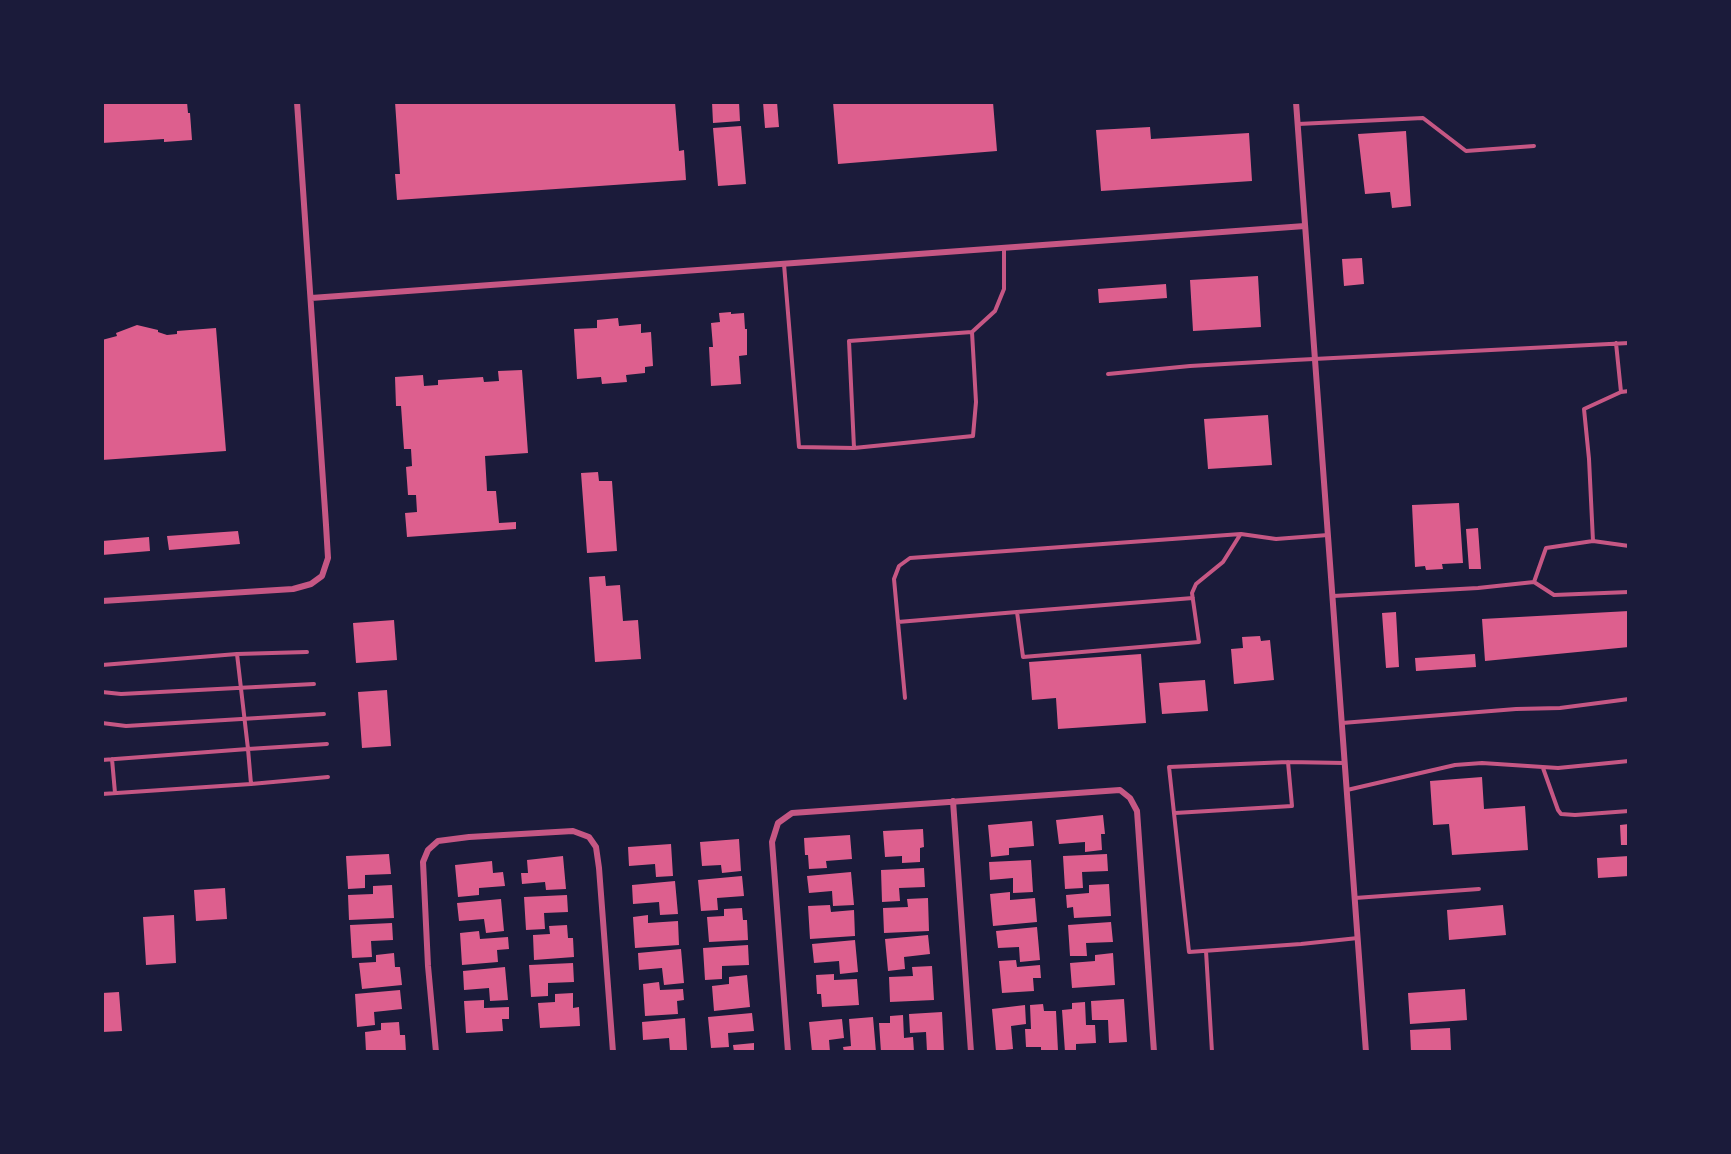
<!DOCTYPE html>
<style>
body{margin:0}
#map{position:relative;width:1731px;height:1154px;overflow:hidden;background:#1b1b3a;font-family:"Libre Baskerville",serif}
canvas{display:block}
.frame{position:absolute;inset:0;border:104px solid #1b1b3a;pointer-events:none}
</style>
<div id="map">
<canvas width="1731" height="1154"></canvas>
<div class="frame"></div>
</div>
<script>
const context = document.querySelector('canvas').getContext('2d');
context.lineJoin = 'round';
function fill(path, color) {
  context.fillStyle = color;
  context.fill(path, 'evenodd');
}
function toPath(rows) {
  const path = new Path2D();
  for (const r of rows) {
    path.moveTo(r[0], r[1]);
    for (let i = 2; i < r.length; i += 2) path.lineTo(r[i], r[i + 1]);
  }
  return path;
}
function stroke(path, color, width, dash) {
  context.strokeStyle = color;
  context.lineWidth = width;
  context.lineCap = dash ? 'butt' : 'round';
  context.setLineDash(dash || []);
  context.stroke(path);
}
const building = toPath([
 [102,102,187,102,188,113,190,113,192,140,164,142,164,139,102,143],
 [395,102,675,102,679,151,684,150,686,180,397,200,395,174,400,174],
 [712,102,739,102,740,121,713,123],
 [763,102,777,102,779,127,765,128],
 [833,102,993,102,997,151,838,164],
 [741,126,746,184,718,186,713,128],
 [1150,127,1151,139,1249,133,1252,181,1101,191,1096,130],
 [1406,131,1411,206,1392,208,1390,192,1365,194,1358,134],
 [1362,258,1364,284,1344,286,1342,259],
 [1258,276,1261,327,1193,331,1190,280],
 [1166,284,1167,298,1099,303,1098,289],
 [731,312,731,314,744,313,745,329,747,329,747,355,739,356,741,384,711,386,709,347,713,347,711,323,720,322,719,313],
 [618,318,619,326,641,324,641,333,651,332,653,366,645,367,645,373,626,375,627,382,602,384,601,377,577,379,574,329,597,328,597,320],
 [137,325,158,330,158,332,167,335,177,334,177,331,216,328,226,451,102,460,102,340,117,336,116,333],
 [522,370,528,453,485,456,487,491,496,491,499,523,516,522,516,529,407,537,405,513,417,512,416,495,408,495,406,467,412,466,411,449,404,449,401,406,396,406,395,377,423,375,424,386,438,385,438,380,483,377,484,382,499,381,498,371],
 [1268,415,1272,465,1208,469,1204,419],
 [598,472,599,481,612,481,617,551,587,553,581,473],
 [1459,503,1463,563,1442,564,1443,569,1426,570,1425,566,1415,567,1412,505],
 [1478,528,1481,569,1469,569,1466,529],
 [238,531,240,544,169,550,167,536],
 [149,537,150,551,102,555,102,541],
 [605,576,606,586,620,585,623,621,638,620,641,659,595,662,589,577],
 [1629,611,1629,647,1485,661,1482,619],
 [1396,612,1399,667,1386,668,1382,613],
 [394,620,397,660,356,663,353,623],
 [1260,636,1261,641,1270,640,1274,680,1234,684,1231,649,1243,648,1242,637],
 [1141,654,1146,723,1058,729,1056,698,1032,700,1029,662],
 [1475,654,1476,667,1416,671,1415,658],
 [1205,680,1208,711,1162,714,1159,683],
 [387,690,391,746,362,748,358,692],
 [1482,777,1484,809,1525,806,1528,850,1452,855,1449,824,1433,825,1430,781],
 [1103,815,1105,834,1101,834,1102,850,1085,852,1085,842,1059,844,1056,820],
 [1032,821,1034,846,1009,848,1009,855,991,857,988,825],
 [1629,824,1629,845,1621,845,1620,825],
 [923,829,924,847,920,848,920,862,902,863,902,856,885,857,883,831],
 [850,835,852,859,826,861,827,868,809,869,808,855,805,855,804,838],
 [739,839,741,871,722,873,721,865,702,866,700,842],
 [671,844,673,876,656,877,655,864,629,866,628,847],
 [389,854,391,874,365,875,365,888,348,889,346,856],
 [1107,854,1108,871,1082,872,1083,888,1065,889,1063,856],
 [563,856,566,889,546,890,545,882,522,884,521,873,528,873,527,860],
 [1629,856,1629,876,1598,878,1597,858],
 [1031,860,1033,892,1013,893,1013,878,990,880,989,862],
 [492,861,493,873,503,872,505,886,479,888,479,895,458,897,455,865],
 [924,868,925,887,899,888,900,901,882,902,881,870],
 [851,872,854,905,833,906,832,891,809,893,807,876],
 [742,876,744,896,717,898,718,910,701,911,698,880],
 [675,881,678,914,660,915,659,902,633,904,632,885],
 [1109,884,1111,916,1074,918,1073,907,1067,908,1066,895,1089,893,1089,885],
 [392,885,394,918,349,920,348,895,373,894,373,886],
 [225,888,227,919,196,921,194,890],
 [1010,892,1010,900,1035,898,1037,922,993,926,990,894],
 [567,895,568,912,544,913,545,929,526,930,524,897],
 [928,898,929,931,884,933,883,908,908,907,907,899],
 [501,899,504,931,486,933,484,919,459,921,457,903],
 [830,905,831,912,854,910,855,936,810,939,808,906],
 [1503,905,1506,935,1449,940,1447,910],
 [742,908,743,920,747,920,748,940,709,942,707,917,724,916,724,909],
 [174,915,176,963,146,965,143,917],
 [648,915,648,923,678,921,679,945,635,948,633,917],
 [1111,922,1113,942,1086,943,1087,956,1070,956,1068,925],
 [392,923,393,940,371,941,372,957,352,958,350,925],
 [567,925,568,938,573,938,574,957,534,960,533,935,550,934,549,926],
 [1037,927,1040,960,1020,962,1019,947,998,948,996,931],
 [479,931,480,939,508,937,509,949,497,950,498,962,462,965,460,933],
 [928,935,930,954,904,957,905,969,888,971,885,939],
 [855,940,858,972,840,974,839,961,814,963,812,944],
 [748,945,749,965,722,966,722,979,705,980,703,948],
 [681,949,684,983,664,985,662,968,639,970,638,953],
 [394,953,395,967,400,967,402,985,362,989,359,963,376,962,376,955],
 [1113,953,1115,985,1072,988,1070,963,1095,961,1095,955],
 [1016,960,1017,967,1040,965,1041,978,1033,978,1034,991,1002,993,999,961],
 [573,963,574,982,548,983,548,996,531,997,529,965],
 [932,966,934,1000,890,1002,889,977,913,976,912,967],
 [505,967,508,1000,490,1001,489,988,464,990,463,971],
 [834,974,834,980,857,979,859,1005,822,1007,821,994,817,994,816,975],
 [747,975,750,1007,714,1011,712,986,729,984,729,977],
 [659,982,660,990,683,989,684,1000,677,1001,678,1014,645,1016,643,984],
 [1465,989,1467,1020,1410,1024,1408,993],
 [400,990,402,1009,374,1012,375,1025,357,1027,355,994],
 [119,992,122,1031,102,1032,102,993],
 [573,993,573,1008,579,1007,580,1026,540,1028,538,1003,555,1002,555,994],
 [1124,999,1127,1042,1109,1043,1108,1020,1092,1020,1091,1001],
 [484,1000,484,1008,509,1007,509,1019,502,1019,503,1031,466,1033,464,1001],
 [1085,1002,1086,1025,1095,1025,1096,1043,1076,1044,1076,1052,1065,1052,1062,1010,1072,1009,1072,1003],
 [1043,1004,1044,1011,1056,1011,1058,1051,1041,1052,1041,1047,1026,1047,1025,1029,1031,1029,1030,1005],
 [1025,1005,1026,1024,1011,1026,1013,1049,996,1051,992,1009],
 [942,1012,944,1052,927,1052,926,1032,910,1033,909,1014],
 [752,1013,754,1031,728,1033,729,1047,711,1048,708,1017],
 [903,1015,904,1038,913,1037,914,1052,881,1052,879,1023,890,1023,890,1016],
 [873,1017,876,1052,844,1052,843,1047,851,1046,849,1019],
 [685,1018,687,1050,670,1051,669,1038,643,1040,642,1022],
 [842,1019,844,1038,829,1040,830,1052,812,1052,809,1022],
 [399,1022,400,1035,405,1035,406,1052,366,1052,365,1032,381,1030,381,1023],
 [1450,1028,1451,1051,1411,1052,1410,1030],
 [754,1043,754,1052,734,1052,733,1045]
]);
const service = toPath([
 [1298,124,1423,118,1466,151,1534,146],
 [784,264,799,447,854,448,973,436,976,402,972,332,849,341,854,448],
 [972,332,995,311,1004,289,1004,249],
 [1616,343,1621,392,1629,391],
 [1108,374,1190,366,1294,360,1629,343],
 [1621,392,1584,409,1589,459,1593,541,1629,546],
 [1534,582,1546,548,1593,541],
 [1333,596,1478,588,1534,582,1554,595,1629,592],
 [1017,612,1193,598],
 [898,622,1017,612,1023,657,1199,642,1192,593,1196,584,1223,562,1240,535],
 [237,654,307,652],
 [102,665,237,654,248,749,102,760],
 [102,692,121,694,314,684],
 [905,698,894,579,899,566,910,558,1241,534,1276,539,1328,535],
 [102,723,126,726,324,714],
 [1342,723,1516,709,1560,708,1629,699],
 [327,744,248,749,251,784,328,777],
 [112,759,115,793],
 [1344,763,1288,762,1169,767,1189,952,1301,944,1358,938],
 [1543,768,1558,810,1561,814,1575,815,1629,811],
 [1347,790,1455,765,1482,763,1558,768,1629,761],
 [102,794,251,784],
 [1175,813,1292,806,1288,762],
 [1355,898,1479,889],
 [1206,951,1212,1052]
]);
const minor = toPath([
 [1296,102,1366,1052],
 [311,298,1305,226],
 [102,601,293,589,311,584,322,576,328,558,326,525,297,102],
 [953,801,971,1052],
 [436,1052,428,966,423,862,428,850,438,841,469,837,573,831,589,837,596,847,599,868,613,1052],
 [788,1052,772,842,778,823,792,813,1120,790,1130,798,1137,811,1154,1052]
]);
fill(building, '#dd5f8e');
stroke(service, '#c65784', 4);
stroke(minor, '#c65784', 6);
</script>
